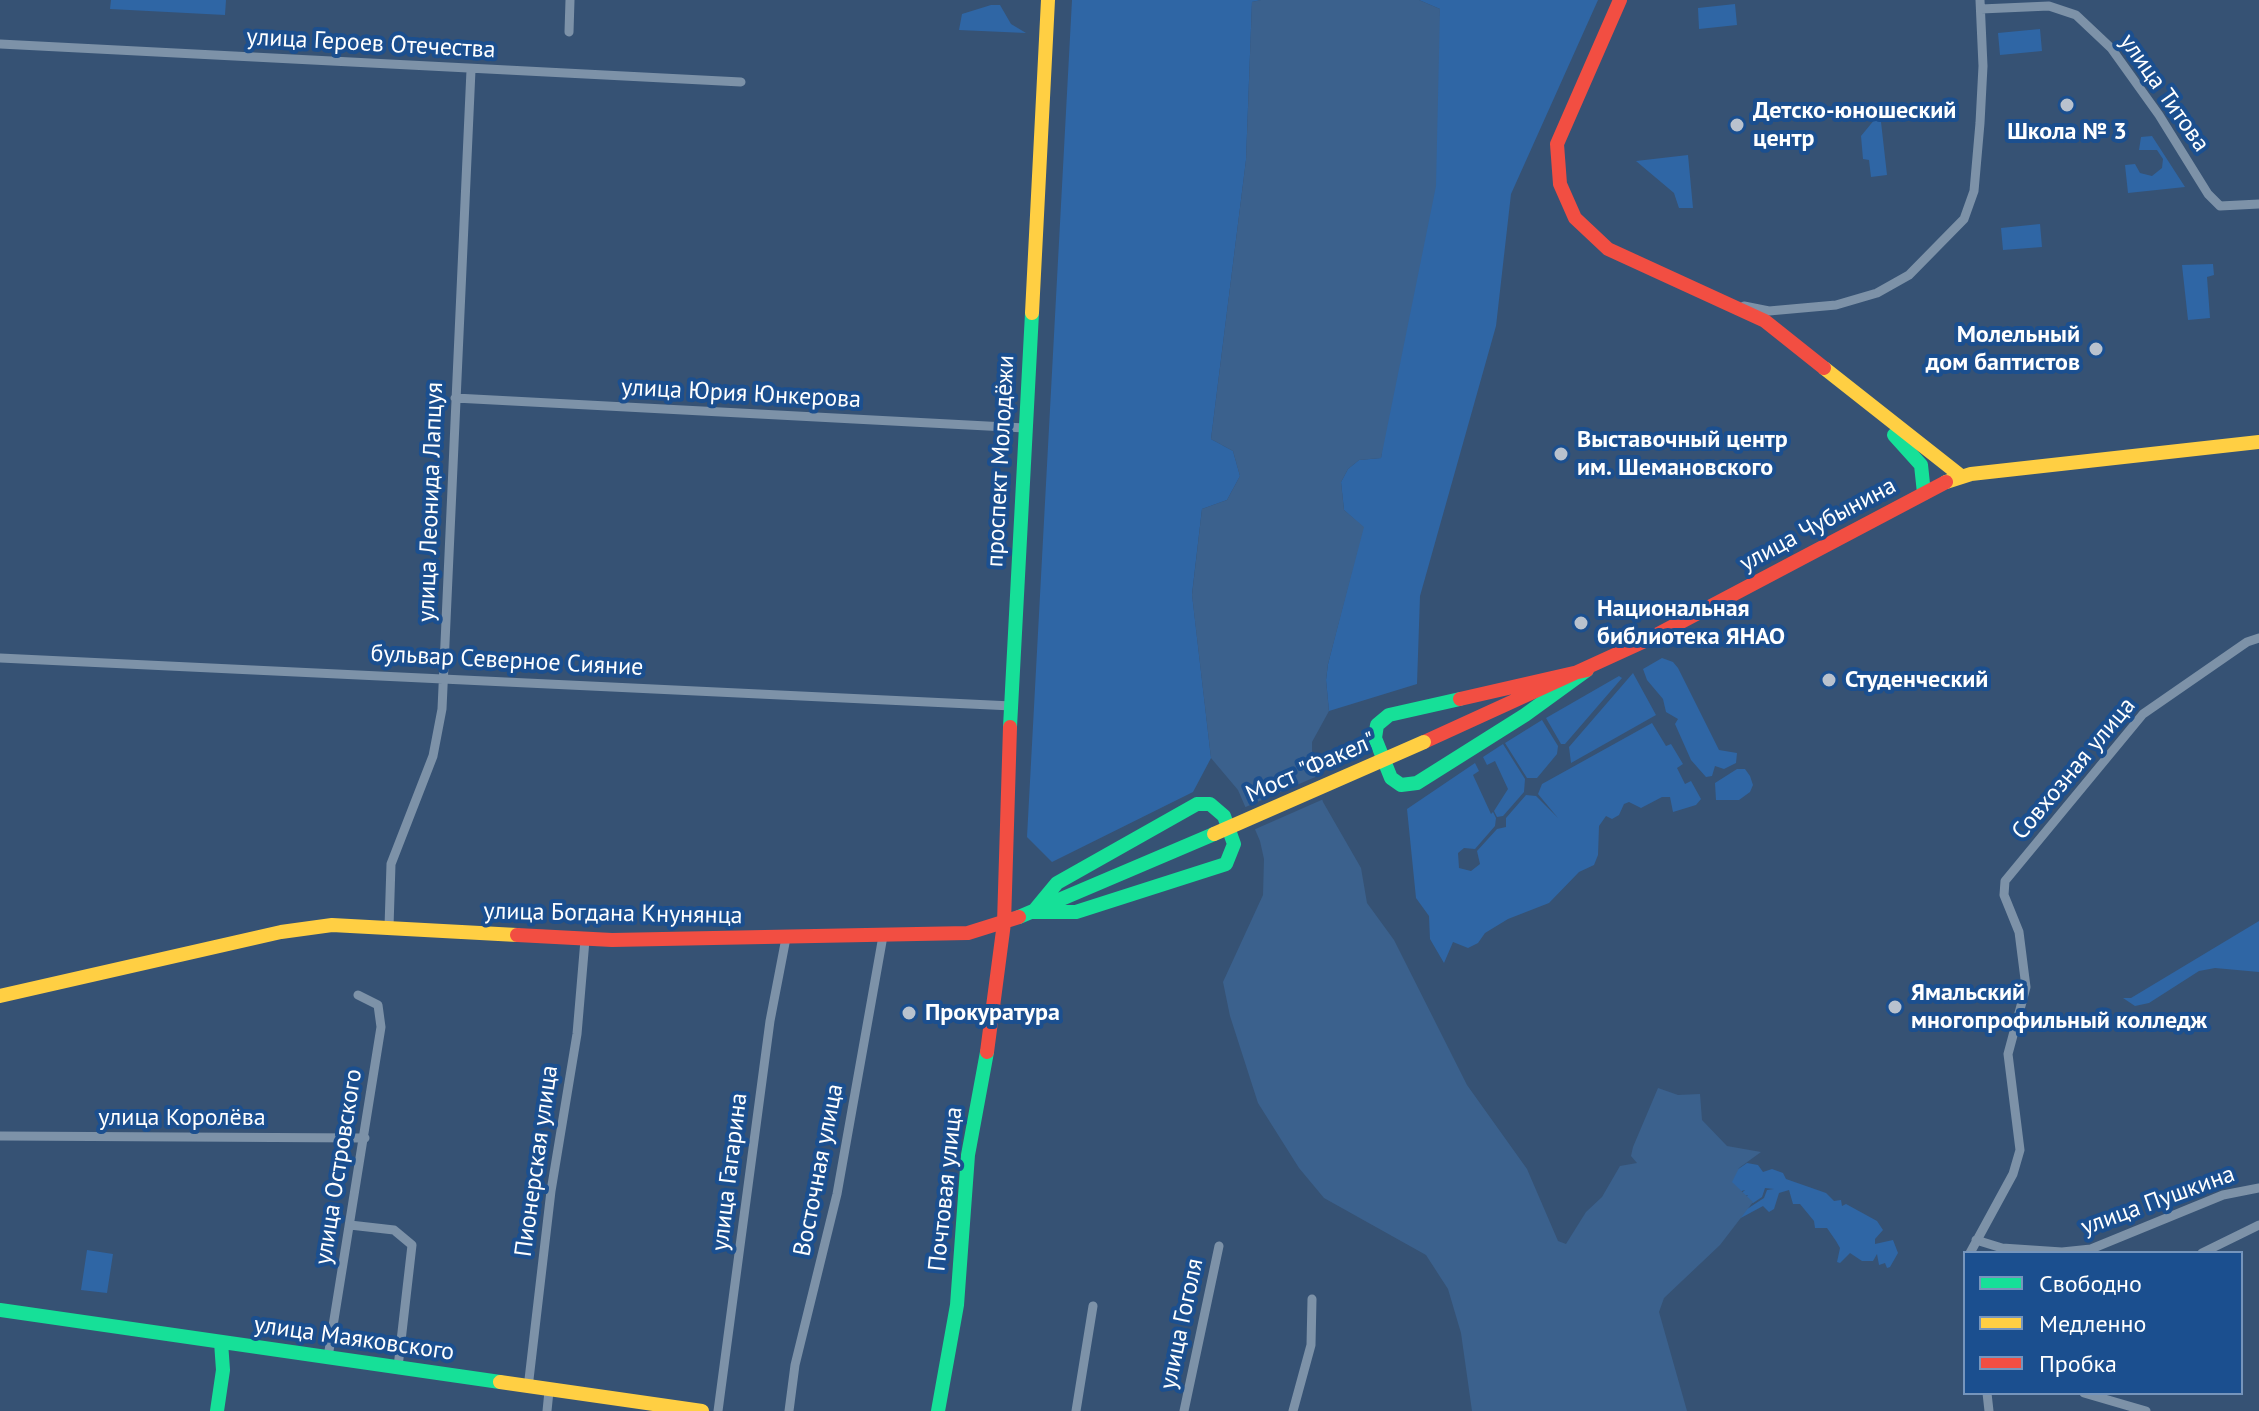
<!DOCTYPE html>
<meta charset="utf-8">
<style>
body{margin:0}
#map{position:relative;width:2259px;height:1411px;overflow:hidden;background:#365274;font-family:"PT Sans",sans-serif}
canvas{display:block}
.legend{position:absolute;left:1963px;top:1251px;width:280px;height:144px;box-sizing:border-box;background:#1b4f8f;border:2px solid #7695bc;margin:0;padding:10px 14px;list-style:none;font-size:24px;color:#fff}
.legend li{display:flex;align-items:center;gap:16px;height:40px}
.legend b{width:40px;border:2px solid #7695bc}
</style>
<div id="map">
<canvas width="2259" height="1411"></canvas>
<ul class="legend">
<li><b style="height:10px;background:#16e098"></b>Свободно</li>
<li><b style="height:10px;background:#ffcf43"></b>Медленно</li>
<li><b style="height:10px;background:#f24e42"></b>Пробка</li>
</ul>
</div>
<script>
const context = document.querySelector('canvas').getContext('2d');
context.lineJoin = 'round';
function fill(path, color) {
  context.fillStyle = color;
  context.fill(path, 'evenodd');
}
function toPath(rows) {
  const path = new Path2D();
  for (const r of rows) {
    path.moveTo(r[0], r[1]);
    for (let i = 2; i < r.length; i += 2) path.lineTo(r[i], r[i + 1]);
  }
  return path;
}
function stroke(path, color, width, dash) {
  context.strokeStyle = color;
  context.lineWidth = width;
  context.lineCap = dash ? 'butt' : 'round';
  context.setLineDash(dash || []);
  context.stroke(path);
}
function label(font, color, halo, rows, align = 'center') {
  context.font = font + ' "PT Sans",sans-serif';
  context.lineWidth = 8;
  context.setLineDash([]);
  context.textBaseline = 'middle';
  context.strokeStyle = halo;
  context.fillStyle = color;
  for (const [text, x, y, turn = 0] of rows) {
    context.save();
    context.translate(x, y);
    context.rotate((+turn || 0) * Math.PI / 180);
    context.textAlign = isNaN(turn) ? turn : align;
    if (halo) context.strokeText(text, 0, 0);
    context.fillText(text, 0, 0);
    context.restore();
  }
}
const green = toPath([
 [111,0,226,0,225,15,110,9],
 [1072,0,1261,0,1252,2,1246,160,1211,439,1233,451,1240,476,1227,500,1202,509,1192,594,1211,758,1193,792,1052,862,1027,837],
 [1419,0,1598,0,1511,194,1496,326,1420,596,1417,684,1329,711,1326,680,1328,664,1363,527,1344,510,1341,482,1348,469,1359,460,1381,458,1440,9],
 [1735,4,1737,25,1699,29,1698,8],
 [991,5,1000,5,1011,24,1026,33,959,30,962,14],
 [2040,29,2042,51,2000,55,1998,33],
 [1880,113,1887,175,1871,177,1869,160,1863,159,1861,136],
 [2152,136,2185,187,2128,193,2125,165,2135,164,2140,173,2152,176,2162,168,2163,159,2157,150,2139,150,2141,137],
 [1688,155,1693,208,1679,208,1674,193,1636,161],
 [2040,224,2042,247,2003,250,2001,228],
 [2213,264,2214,275,2207,277,2210,318,2188,320,2182,265],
 [1662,658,1673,662,1678,668,1719,750,1737,753,1736,763,1724,769,1715,766,1712,776,1706,777,1691,760,1675,724,1678,719,1666,712,1663,699,1647,680,1643,669],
 [1633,673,1656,715,1571,763,1569,747],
 [1619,676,1622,678,1565,744,1561,744,1546,718],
 [1542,720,1558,746,1557,754,1537,778,1527,778,1505,743],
 [1652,723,1666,746,1671,744,1683,764,1677,768,1685,784,1691,781,1701,799,1696,805,1673,812,1670,797,1662,797,1641,808,1629,802,1624,804,1619,815,1612,819,1606,816,1599,826,1598,855,1594,865,1579,872,1549,903,1508,919,1485,933,1478,943,1468,948,1453,942,1444,963,1430,939,1429,916,1416,898,1407,809,1475,763,1479,771,1473,775,1491,814,1493,812,1496,818,1495,826,1475,849,1464,848,1458,853,1459,868,1471,871,1480,864,1477,851,1497,829,1506,827,1506,818,1526,795,1536,796,1558,818,1538,794,1542,784],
 [1503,744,1525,779,1524,792,1503,816,1497,817,1494,811,1508,789,1495,761,1487,765,1483,757],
 [1737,769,1745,769,1750,776,1753,785,1750,792,1739,800,1716,800,1715,783],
 [2259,921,2259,972,2215,968,2199,971,2149,1003,2135,1006,2123,998,2131,998],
 [1747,1163,1758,1165,1763,1172,1772,1169,1783,1173,1786,1179,1826,1193,1834,1201,1841,1200,1842,1206,1846,1204,1877,1221,1883,1230,1875,1239,1875,1244,1893,1240,1898,1253,1890,1267,1887,1268,1885,1263,1879,1265,1877,1254,1873,1261,1862,1261,1850,1253,1840,1263,1837,1262,1840,1248,1836,1241,1827,1228,1815,1228,1814,1221,1800,1204,1793,1204,1789,1190,1779,1193,1774,1209,1769,1212,1763,1206,1737,1220,1744,1211,1764,1198,1767,1190,1774,1189,1765,1188,1762,1197,1753,1203,1738,1205,1748,1195,1736,1198,1745,1190,1735,1193,1730,1184,1737,1170],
 [87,1250,113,1254,107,1293,81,1290]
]);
const water = toPath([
 [1261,0,1419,0,1440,9,1436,186,1381,458,1359,460,1348,469,1341,482,1344,510,1364,527,1328,664,1326,680,1329,711,1312,742,1312,764,1323,802,1361,868,1367,903,1394,940,1467,1085,1527,1169,1558,1241,1566,1244,1586,1212,1602,1197,1620,1166,1637,1163,1631,1156,1633,1147,1658,1088,1678,1095,1700,1094,1702,1120,1727,1146,1761,1152,1739,1168,1732,1182,1753,1202,1720,1245,1664,1298,1659,1312,1687,1411,1472,1411,1461,1333,1448,1289,1426,1255,1324,1198,1299,1168,1258,1103,1230,1016,1223,982,1263,895,1264,859,1260,841,1238,790,1211,758,1192,595,1202,509,1227,500,1240,476,1233,451,1211,439,1246,160,1252,2]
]);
const pier = toPath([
 [1320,775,1326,798,1251,831,1241,809]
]);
const street = toPath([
 [1981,9,2049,6,2076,15,2111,48,2159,115,2208,194,2220,206,2259,204],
 [569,32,570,0],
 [0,44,741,82],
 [1744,306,1769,311,1836,305,1877,293,1909,275,1964,219,1974,191,1980,123,1983,66,1980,0],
 [455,398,1025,428],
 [0,658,1012,706],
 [389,927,391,864,433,756,442,709,471,70],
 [0,1136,365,1138],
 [350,1225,394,1230,412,1245,398,1367],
 [1976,1240,2002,1248,2062,1252,2091,1249,2223,1195,2259,1188],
 [1970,1253,2013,1174,2020,1150,2008,1054,2026,987,2019,932,2004,895,2005,881,2143,714,2247,642,2259,638],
 [2202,1253,2259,1225],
 [328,1357,381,1027,378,1005,358,995],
 [528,1388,551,1191,577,1034,585,940],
 [1987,1393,1989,1411],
 [2084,1393,2146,1411],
 [547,1411,549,1391],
 [718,1411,770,1021,786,938],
 [789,1411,795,1365,837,1194,883,936],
 [1076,1411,1093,1306],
 [1184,1411,1219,1246],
 [1293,1411,1311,1345,1312,1299]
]);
const fast = toPath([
 [1894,435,1921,465,1924,493],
 [1460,699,1389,715,1377,725,1375,738,1391,778,1401,785,1417,783,1525,715,1587,670],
 [1010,727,1032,313],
 [1197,804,1210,804,1224,816,1234,844,1226,864,1076,912,1033,912,1057,883,1197,804],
 [1019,917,1214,834],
 [0,1310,500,1382],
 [217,1411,223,1370,221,1342],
 [938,1411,957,1305,968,1155,987,1052]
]);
const slow = toPath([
 [1032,313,1048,0],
 [1824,368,1961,476],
 [1946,482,1971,474,2259,442],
 [0,996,281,932,332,925,517,935],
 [500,1382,702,1411]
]);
const jam = toPath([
 [1620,0,1557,144,1560,184,1575,218,1608,249,1765,321,1824,368],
 [1460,699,1587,670],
 [1424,742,1645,641,1946,482],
 [517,935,612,940,968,933,1019,917],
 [987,1052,1004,923,1010,727]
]);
const slowBridge = toPath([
 [1214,834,1424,742]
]);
const markers = [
 [2067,105,8,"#b9c2ce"],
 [1737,125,8,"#b9c2ce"],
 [2096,349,8,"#b9c2ce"],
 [1561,454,8,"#b9c2ce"],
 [1581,623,8,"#b9c2ce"],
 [1829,680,8,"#b9c2ce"],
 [1895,1007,8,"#b9c2ce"],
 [909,1013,8,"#b9c2ce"]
];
const streetNames = [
 ["улица Героев Отечества",371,44,3],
 ["улица Титова",2164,93,55],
 ["улица Юрия Юнкерова",741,394,3],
 ["проспект Молодёжи",1001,461,-87],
 ["улица Леонида Лапцуя",431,502,-88],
 ["улица Чубынина",1818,525,-28],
 ["бульвар Северное Сияние",507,661,3],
 ["Мост \"Факел\"",1311,768,-24],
 ["Совхозная улица",2074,769,-50],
 ["улица Богдана Кнунянца",613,914,1],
 ["улица Королёва",182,1118],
 ["Пионерская улица",537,1161,-82],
 ["улица Островского",339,1167,-81],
 ["Восточная улица",819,1170,-79],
 ["улица Гагарина",730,1172,-83],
 ["Почтовая улица",946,1189,-84],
 ["улица Пушкина",2158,1201,-20],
 ["улица Гоголя",1182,1324,-78],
 ["улица Маяковского",354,1339,8]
];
const poiNames = [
 ["Детско-юношеский",1753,111],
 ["центр",1753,139],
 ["Школа № 3",2067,132,"center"],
 ["Молельный",2080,335,"right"],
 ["дом баптистов",2080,363,"right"],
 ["Выставочный центр",1577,440],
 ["им. Шемановского",1577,468],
 ["Национальная",1597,609],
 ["библиотека ЯНАО",1597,637],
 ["Студенческий",1845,680],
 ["Ямальский",1911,993],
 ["многопрофильный колледж",1911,1021],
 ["Прокуратура",925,1013]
];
fill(green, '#2f66a5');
fill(water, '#3b618d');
fill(pier, '#365274');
stroke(street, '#7d92a8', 9);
stroke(fast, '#16e098', 14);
stroke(slow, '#ffcf43', 14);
stroke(jam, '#f24e42', 14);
stroke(slowBridge, '#ffcf43', 14);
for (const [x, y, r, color] of markers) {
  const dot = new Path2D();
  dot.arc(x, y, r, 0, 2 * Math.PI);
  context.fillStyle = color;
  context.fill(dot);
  stroke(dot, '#1b4f8f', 3);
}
label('24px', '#fff', '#1b4f8f', streetNames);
label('bold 24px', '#fff', '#1b4f8f', poiNames, 'left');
</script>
